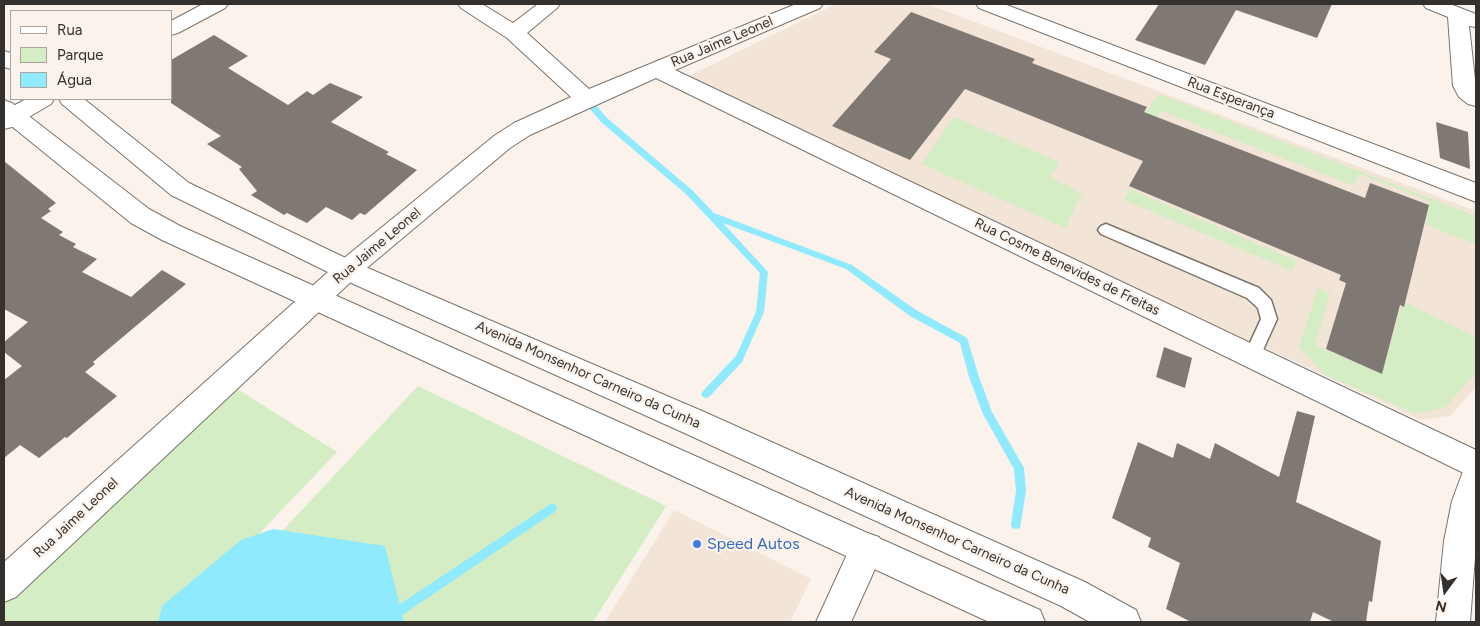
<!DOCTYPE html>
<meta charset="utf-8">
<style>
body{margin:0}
#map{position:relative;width:1480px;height:626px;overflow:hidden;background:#faf2eb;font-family:Figtree,sans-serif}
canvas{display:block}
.frame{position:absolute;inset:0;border:5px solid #33302d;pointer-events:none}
.legend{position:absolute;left:10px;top:10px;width:162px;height:90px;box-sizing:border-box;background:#faf2eb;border:1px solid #aaa49f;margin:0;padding:6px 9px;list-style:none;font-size:15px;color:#33302d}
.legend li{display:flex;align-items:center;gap:10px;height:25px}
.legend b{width:25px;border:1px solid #aaa49f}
.north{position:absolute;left:1420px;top:566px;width:50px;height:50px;-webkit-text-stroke:4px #faf2eb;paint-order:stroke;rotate:194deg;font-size:14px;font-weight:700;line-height:20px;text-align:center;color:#33302d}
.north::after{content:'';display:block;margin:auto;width:18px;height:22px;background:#33302d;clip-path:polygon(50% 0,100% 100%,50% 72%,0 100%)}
</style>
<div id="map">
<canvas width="1480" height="626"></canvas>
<div class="frame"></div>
<ul class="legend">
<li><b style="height:6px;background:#fff"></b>Rua</li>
<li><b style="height:14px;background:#d4edc4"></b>Parque</li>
<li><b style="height:14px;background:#8feafd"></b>Água</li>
</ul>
<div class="north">N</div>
</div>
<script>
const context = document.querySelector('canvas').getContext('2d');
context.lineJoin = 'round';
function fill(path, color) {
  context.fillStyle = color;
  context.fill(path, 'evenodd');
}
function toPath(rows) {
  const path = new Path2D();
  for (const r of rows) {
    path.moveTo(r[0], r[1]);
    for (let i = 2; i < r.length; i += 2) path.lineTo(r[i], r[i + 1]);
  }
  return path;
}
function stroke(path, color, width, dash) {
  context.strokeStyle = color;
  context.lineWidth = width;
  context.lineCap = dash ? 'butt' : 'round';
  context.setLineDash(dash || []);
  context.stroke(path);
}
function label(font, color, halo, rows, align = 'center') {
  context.font = font + ' Figtree,sans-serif';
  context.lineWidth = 4.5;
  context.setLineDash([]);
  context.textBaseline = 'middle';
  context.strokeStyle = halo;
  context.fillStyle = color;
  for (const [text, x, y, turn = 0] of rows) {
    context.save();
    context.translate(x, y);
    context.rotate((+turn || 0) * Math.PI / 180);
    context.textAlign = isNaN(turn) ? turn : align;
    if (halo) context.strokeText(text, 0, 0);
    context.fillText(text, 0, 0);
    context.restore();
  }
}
const built = toPath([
 [836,4,927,4,1476,211,1476,387,1450,416,1420,420,694,82,691,75],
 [674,510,811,579,790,622,605,622]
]);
const green = toPath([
 [1159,94,1476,216,1476,244,1426,225,1429,201,1360,174,1354,186,1162,111,1146,130,1136,125],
 [954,117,1060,162,1050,177,1082,193,1065,228,922,164],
 [1130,189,1297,261,1292,271,1124,200],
 [1318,288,1330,293,1315,345,1381,373,1403,301,1476,337,1476,372,1446,407,1416,414,1325,375,1299,347],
 [418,386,666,506,593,622,197,622],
 [234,387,337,452,175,622,4,622,4,598]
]);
const water = toPath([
 [273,529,385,546,404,622,158,622,162,606,241,540]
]);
const stream = toPath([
 [589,104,595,104,607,118,692,190,714,213,852,265,916,310,967,338,979,377,992,412,1024,468,1026,491,1020,528,1016,529,1012,528,1011,524,1016,491,1014,469,983,414,969,377,960,343,910,316,846,269,723,223,768,272,764,312,742,362,709,397,706,398,703,397,701,394,703,391,736,356,756,312,760,273,686,194,601,122,589,108,589,104],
 [552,503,556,505,557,508,556,511,392,622,378,622,379,618,552,503]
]);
const building = toPath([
 [1159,4,1332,4,1317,38,1236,10,1205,65,1135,40],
 [911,12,1035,59,1032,63,1147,107,1144,112,1365,198,1370,183,1429,205,1404,307,1400,305,1382,374,1326,349,1346,283,1339,280,1341,275,1129,186,1143,161,965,89,910,160,832,126,891,59,874,52],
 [214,35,248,56,228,68,288,105,307,91,313,95,330,83,363,97,331,122,389,152,386,154,417,170,365,215,360,213,352,220,326,207,307,223,287,213,284,215,251,195,257,191,239,169,242,167,207,144,221,136,171,103,171,60],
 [1436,122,1468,132,1470,169,1440,158],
 [4,161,56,203,48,209,51,211,41,218,63,232,59,235,76,244,73,247,97,259,82,272,131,297,162,270,186,284,93,362,95,364,85,372,117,396,67,438,65,437,39,458,20,445,4,458,4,380,22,366,4,352,4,342,28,322,4,309],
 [1164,347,1192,358,1185,388,1156,377],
 [1297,411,1315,416,1296,502,1381,541,1372,602,1369,601,1366,622,1334,622,1313,612,1310,622,1191,622,1166,609,1180,563,1148,547,1151,538,1112,518,1138,442,1173,458,1177,443,1210,459,1215,443,1279,477]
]);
const lane = toPath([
 [1106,224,1259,288,1271,300,1277,319,1258,361,1252,363,1246,361,1244,356,1261,319,1258,308,1247,298,1101,234,1098,230,1101,226,1106,224]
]);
const street = toPath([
 [203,4,228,4,225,8,178,33,171,35,171,21,203,4],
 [458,4,482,4,513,23,538,4,560,4,557,8,527,33,589,89,796,4,823,4,820,8,675,70,1476,450,1476,479,656,78,530,135,510,148,356,277,16,597,4,602,4,562,338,263,494,136,514,123,571,97,507,38,461,8,458,4],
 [976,4,1004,4,1476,183,1476,202,979,8,976,4],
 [1423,4,1450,4,1476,14,1476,27,1469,26,1476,88,1476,106,1468,104,1459,97,1453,86,1448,17,1426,8,1423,4],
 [26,99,54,99,51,104,12,127,4,129,4,111,26,99],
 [867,533,879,537,884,549,851,622,816,622,855,537,867,533]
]);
const secondary = toPath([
 [4,51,11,53,11,69,4,67,4,51],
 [59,99,84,99,189,183,356,263,702,411,1085,582,1136,610,1141,622,1090,622,1061,606,680,431,338,277,171,195,62,104,59,99],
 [4,100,12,103,149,209,180,226,1040,610,1045,622,989,622,162,240,131,223,4,120,4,100]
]);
const primary = toPath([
 [1476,461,1476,544,1470,622,1436,622,1444,541,1452,501,1465,466,1476,461]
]);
const markers = [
 [697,544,5,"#3f7fe0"]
];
const streetNames = [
 ["Rua Jaime Leonel",722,42,-23],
 ["Rua Esperança",1231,98,21],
 ["Rua Jaime Leonel",377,246,-40],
 ["Rua Cosme Benevides de Freitas",1067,267,26],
 ["Avenida Monsenhor Carneiro da Cunha",588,375,24],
 ["Rua Jaime Leonel",76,518,-43],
 ["Avenida Monsenhor Carneiro da Cunha",957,541,24]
];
const nearShopnames = [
 ["Speed Autos",707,544]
];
fill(built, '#f3e4d8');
fill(green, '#d4edc4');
fill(water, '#8feafd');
fill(stream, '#8feafd');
fill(building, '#807973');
stroke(lane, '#7b746e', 3);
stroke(street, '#7b746e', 2);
stroke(secondary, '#7b746e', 2);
stroke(primary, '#7b746e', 2);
fill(lane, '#fff');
fill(street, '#fff');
fill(secondary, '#fff');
fill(primary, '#fff');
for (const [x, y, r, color] of markers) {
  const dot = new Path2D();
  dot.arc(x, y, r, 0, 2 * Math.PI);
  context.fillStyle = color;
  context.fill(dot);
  stroke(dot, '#faf2eb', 2);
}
label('14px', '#33302d', '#faf2eb', streetNames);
label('16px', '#366cbe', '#faf2eb', nearShopnames, 'left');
</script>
